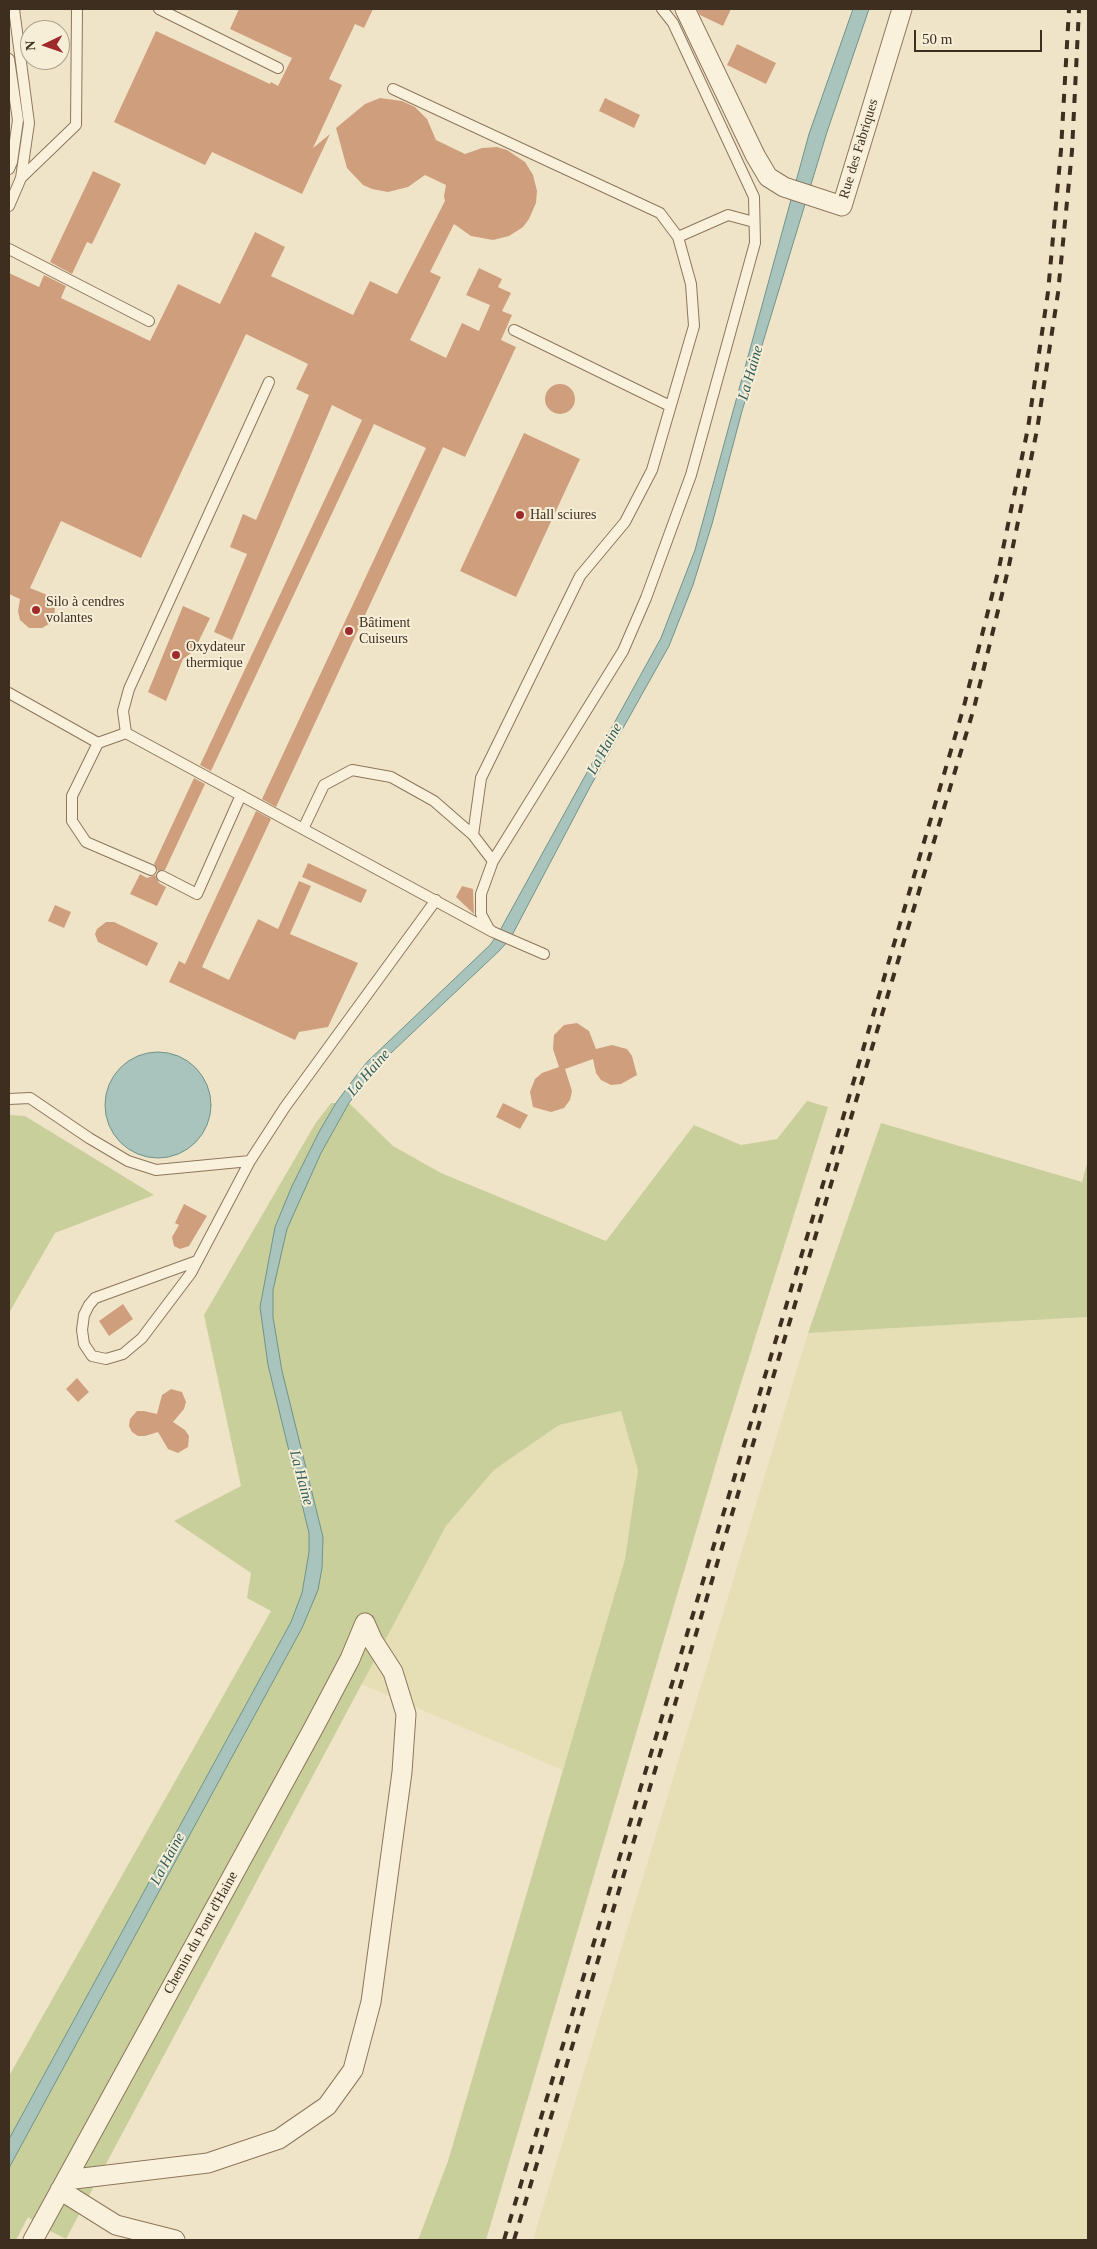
<!DOCTYPE html>
<meta charset="utf-8">
<style>
body{margin:0}
#map{position:relative;width:1097px;height:2249px;overflow:hidden;background:#f0e4c8;font-family:"Times New Roman",serif}
canvas{display:block}
.frame{position:absolute;inset:0;border:10px solid #3d2e20;pointer-events:none}
.north{position:absolute;left:20px;top:20px;width:50px;height:50px;box-sizing:border-box;background:#f7eed8;border:1px solid #ada18e;border-radius:50%;rotate:267deg;font-size:14px;font-weight:700;line-height:20px;text-align:center;color:#3d2e20}
.north::after{content:'';display:block;margin:auto;width:18px;height:22px;background:#9e2a2b;clip-path:polygon(50% 0,100% 100%,50% 72%,0 100%)}
.scale{position:absolute;left:914px;top:30px;width:128px;height:22px;box-sizing:border-box;border:2px solid #3d2e20;border-top:0;padding-left:6px;font-size:15px;line-height:18px;white-space:nowrap;color:#3d2e20;-webkit-text-stroke:4px #f7eed8;paint-order:stroke}
</style>
<div id="map">
<canvas width="1097" height="2249"></canvas>
<div class="frame"></div>
<div class="north">N</div>
<div class="scale">50 m</div>
</div>
<script>
const context = document.querySelector('canvas').getContext('2d');
context.lineJoin = 'round';
function fill(path, color) {
  context.fillStyle = color;
  context.fill(path, 'evenodd');
}
function toPath(rows) {
  const path = new Path2D();
  for (const r of rows) {
    if (r.length === 3) {
      path.moveTo(r[0] + r[2], r[1]);
      path.arc(r[0], r[1], r[2], 0, 2 * Math.PI);
      continue;
    }
    path.moveTo(r[0], r[1]);
    for (let i = 2; i < r.length; i += 2) path.lineTo(r[i], r[i + 1]);
  }
  return path;
}
function stroke(path, color, width, dash) {
  context.strokeStyle = color;
  context.lineWidth = width;
  context.lineCap = dash ? 'butt' : 'round';
  context.setLineDash(dash || []);
  context.stroke(path);
}
function label(font, color, halo, rows, align = 'center') {
  context.font = font + ' "Times New Roman",serif';
  context.lineWidth = 4;
  context.setLineDash([]);
  context.textBaseline = 'middle';
  context.strokeStyle = halo;
  context.fillStyle = color;
  for (const [text, x, y, turn = 0] of rows) {
    context.save();
    context.translate(x, y);
    context.rotate((+turn || 0) * Math.PI / 180);
    context.textAlign = isNaN(turn) ? turn : align;
    if (halo) context.strokeText(text, 0, 0);
    context.fillText(text, 0, 0);
    context.restore();
  }
}
const farmland = toPath([
 [1088,1313,1088,2240,533,2240,808,1333,1087,1317],
 [622,1411,638,1470,625,1559,563,1770,361,1684,446,1526,494,1470,559,1425]
]);
const green = toPath([
 [807,1101,828,1107,723,1440,486,2240,418,2240,448,2161,625,1559,638,1470,621,1411,559,1425,494,1470,446,1526,66,2239,40,2226,28,2217,16,2240,9,2240,9,2076,271,1611,247,1598,251,1573,174,1521,241,1486,204,1315,315,1124,331,1103,349,1103,393,1146,441,1173,606,1241,694,1125,741,1145,777,1139],
 [9,1115,25,1116,154,1195,55,1233,9,1313],
 [881,1123,1082,1182,1088,1160,1087,1317,808,1333]
]);
const water = toPath([
 [853,9,869,9,827,132,742,411,712,524,693,585,669,646,590,787,510,939,499,951,374,1069,349,1103,321,1153,287,1229,273,1290,273,1317,282,1371,323,1537,322,1568,318,1590,302,1628,9,2168,9,2139,291,1622,302,1593,309,1552,309,1533,268,1365,260,1307,275,1227,292,1186,319,1132,336,1103,353,1080,367,1062,490,945,498,934,661,638,695,550,809,134,853,9],
 [158,1105,53]
]);
const building = toPath([
 [239,9,373,9,364,28,355,24,329,79,342,85,313,148,330,134,302,194,212,152,205,165,114,122,156,31,270,84,271,82,278,86,292,58,230,29],
 [697,9,731,9,723,26,700,15],
 [737,44,776,63,766,84,727,65],
 [380,98,402,101,415,107,427,119,436,140,465,154,482,148,497,147,507,150,525,162,533,175,537,191,536,203,529,219,523,227,509,236,493,240,471,236,454,224,430,272,441,277,410,340,446,358,462,323,479,331,490,305,466,295,479,268,502,279,498,287,511,293,502,311,512,315,501,340,516,347,465,457,443,447,276,807,262,799,426,448,374,424,211,771,200,765,362,420,332,405,232,640,214,632,247,554,230,547,243,514,256,520,309,395,296,389,308,364,246,334,141,558,61,521,30,588,45,594,52,600,55,608,54,617,49,624,42,628,29,628,20,620,18,611,20,599,9,594,9,273,39,287,44,275,66,286,61,298,150,341,178,284,220,304,255,232,285,247,271,276,353,315,370,281,397,294,445,201,444,196,446,185,425,175,408,187,388,192,372,189,363,185,347,168,336,128,365,104],
 [605,98,640,115,634,128,599,111],
 [93,171,121,184,92,244,87,242,72,274,50,262],
 [560,399,15],
 [524,433,580,459,516,597,460,571],
 [183,606,210,618,194,651,183,659,166,701,148,692],
 [194,778,205,784,165,870,158,871,154,864],
 [256,811,271,819,202,967,229,980,258,919,278,929,299,881,311,886,290,934,358,963,328,1027,299,1032,295,1040,169,982,179,961,185,964],
 [308,863,367,890,361,903,302,877],
 [140,874,147,878,155,875,159,883,166,887,157,906,130,894],
 [462,886,473,889,474,914,456,897],
 [55,905,71,912,64,928,48,921],
 [106,922,114,922,158,943,147,966,98,942,95,934,97,929],
 [577,1023,589,1031,596,1049,612,1045,627,1049,632,1056,637,1075,621,1084,611,1085,601,1080,596,1073,593,1059,565,1069,572,1091,570,1100,564,1108,551,1112,533,1107,530,1092,535,1079,542,1073,559,1067,553,1049,554,1035,564,1025],
 [503,1103,528,1115,520,1129,496,1117],
 [184,1204,207,1216,189,1246,180,1249,174,1246,172,1237,179,1225,175,1223],
 [123,1304,133,1319,109,1336,99,1321],
 [77,1378,89,1392,78,1402,66,1389],
 [171,1389,182,1392,186,1402,184,1409,173,1422,185,1430,189,1436,188,1447,178,1453,168,1449,158,1432,145,1436,138,1436,132,1432,129,1426,130,1419,137,1411,144,1411,157,1414,162,1395]
]);
const lane = toPath([
 [159,9,278,68],
 [9,59,18,120,12,162,9,169],
 [393,89,660,213,678,237,691,284,694,326,652,470,625,522,580,576,481,778,473,835,493,861],
 [21,178,76,125,77,9],
 [9,206,21,178,29,123,14,9],
 [678,237,728,215,754,222],
 [9,249,149,321],
 [514,330,670,406],
 [9,693,98,743,126,733,493,932,544,954],
 [126,733,123,711,129,689,269,382],
 [98,743,72,796,72,821,86,842,151,870],
 [303,829,324,785,352,770,391,777,434,801,473,835],
 [162,876,197,894,241,795],
 [493,932,489,929,481,914,481,894,493,861,623,651,646,598,691,475,755,243,754,197,673,23,662,9],
 [9,1099,30,1098,89,1138,128,1161,156,1170,250,1161,285,1107,436,900],
 [197,1261,95,1298,89,1305,84,1315,82,1330,84,1344,92,1356,106,1359,123,1354,142,1338,191,1273,250,1161]
]);
const street = toPath([
 [685,9,755,155,768,177,784,187,842,206,902,9],
 [66,2180,208,2163,279,2139,327,2106,353,2070,371,2002,402,1772,406,1714,393,1672,373,1641,365,1623],
 [60,2190,116,2225,175,2240],
 [33,2240,313,1729,350,1659,365,1623]
]);
const rail = toPath([
 [504,2240,842,1121,964,706,999,568,1028,428,1048,292,1061,150,1069,9],
 [514,2240,974,708,1008,570,1037,430,1058,293,1072,151,1079,9]
]);
const markers = [
 [520,515,5,"#9e2a2b"],
 [36,610,5,"#9e2a2b"],
 [349,631,5,"#9e2a2b"],
 [176,655,5,"#9e2a2b"]
];
const streetNames = [
 ["Rue des Fabriques",859,149,-73],
 ["Chemin du Pont d'Haine",201,1933,-61]
];
const poiNames = [
 ["Hall sciures",530,515],
 ["Silo à cendres",46,602],
 ["volantes",46,618],
 ["Bâtiment",359,623],
 ["Cuiseurs",359,639],
 ["Oxydateur",186,647],
 ["thermique",186,663]
];
const waterNames = [
 ["La Haine",751,373,-74],
 ["La Haine",605,749,-61],
 ["La Haine",369,1073,-49],
 ["La Haine",301,1478,75],
 ["La Haine",168,1859,-62]
];
fill(farmland, '#e6deb5');
fill(green, '#c9cf9b');
fill(water, '#a9c4bc');
stroke(water, '#6f938a', 1);
fill(building, '#cf9f7d');
stroke(lane, '#8d765c', 12);
stroke(street, '#8d765c', 21);
stroke(lane, '#faf1dc', 10);
stroke(street, '#faf1dc', 19);
stroke(rail, '#3d2e20', 4, [9, 9]);
for (const [x, y, r, color] of markers) {
  const dot = new Path2D();
  dot.arc(x, y, r, 0, 2 * Math.PI);
  context.fillStyle = color;
  context.fill(dot);
  stroke(dot, '#f7eed8', 2);
}
label('14px', '#3d2e20', '#f7eed8', streetNames);
label('14px', '#3d2e20', '#f7eed8', poiNames, 'left');
label('italic 15px', '#2f5d5a', '#f7eed8', waterNames);
</script>
